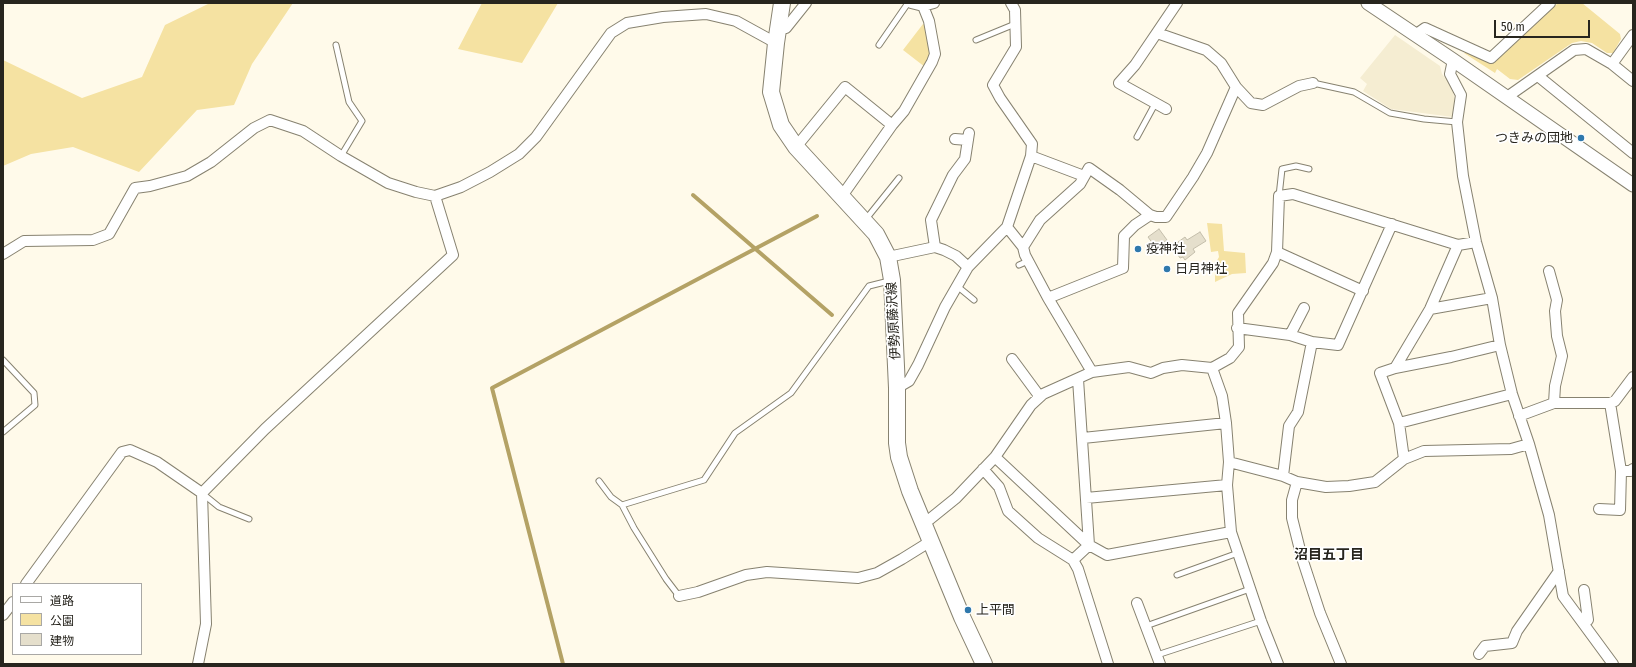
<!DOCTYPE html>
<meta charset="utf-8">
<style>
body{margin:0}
#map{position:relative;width:1636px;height:667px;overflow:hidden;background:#fffaea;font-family:"Fira Sans Condensed","Noto Sans JP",sans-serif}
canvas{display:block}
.frame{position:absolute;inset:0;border:4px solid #27251e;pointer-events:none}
.legend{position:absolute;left:12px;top:583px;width:130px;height:72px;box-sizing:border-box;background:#fff;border:1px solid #a9a8a5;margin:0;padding:5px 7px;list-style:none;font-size:12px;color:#27251e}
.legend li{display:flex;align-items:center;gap:8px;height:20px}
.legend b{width:20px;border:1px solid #a9a8a5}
.scale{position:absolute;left:1494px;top:20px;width:96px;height:18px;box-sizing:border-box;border:2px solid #27251e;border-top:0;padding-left:5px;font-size:12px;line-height:14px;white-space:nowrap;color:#27251e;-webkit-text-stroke:3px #fff;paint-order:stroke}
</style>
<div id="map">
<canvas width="1636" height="667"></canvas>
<div class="frame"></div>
<ul class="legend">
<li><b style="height:5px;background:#fff"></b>道路</li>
<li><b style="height:11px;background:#f5e2a2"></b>公園</li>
<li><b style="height:11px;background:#e5dfcc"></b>建物</li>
</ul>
<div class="scale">50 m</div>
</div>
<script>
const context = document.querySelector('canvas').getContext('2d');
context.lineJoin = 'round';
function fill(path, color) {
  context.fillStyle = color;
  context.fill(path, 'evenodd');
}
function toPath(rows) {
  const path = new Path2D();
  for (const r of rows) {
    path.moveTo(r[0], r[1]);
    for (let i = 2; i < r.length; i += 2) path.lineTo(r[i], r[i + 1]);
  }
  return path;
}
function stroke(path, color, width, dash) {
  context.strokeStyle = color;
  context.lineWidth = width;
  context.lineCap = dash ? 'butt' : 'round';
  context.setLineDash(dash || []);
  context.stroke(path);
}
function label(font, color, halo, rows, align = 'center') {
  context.font = font + ' "Fira Sans Condensed","Noto Sans JP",sans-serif';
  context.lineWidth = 3.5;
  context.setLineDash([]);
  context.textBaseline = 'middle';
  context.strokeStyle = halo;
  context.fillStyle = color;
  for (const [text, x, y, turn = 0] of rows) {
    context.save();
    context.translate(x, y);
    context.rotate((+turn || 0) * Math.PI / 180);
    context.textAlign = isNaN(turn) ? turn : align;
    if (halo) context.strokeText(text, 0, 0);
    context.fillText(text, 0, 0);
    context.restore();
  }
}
const built = toPath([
 [1395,35,1440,66,1442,74,1451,85,1455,100,1453,117,1391,109,1363,91,1367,84,1360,78]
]);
const green = toPath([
 [210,3,293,3,252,64,234,105,197,110,139,172,73,147,31,154,3,166,3,60,82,98,142,77,165,25],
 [482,3,558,3,522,63,458,49],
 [1558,3,1582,3,1620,34,1621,39,1613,53,1607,53,1592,43,1581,41,1572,43,1518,80,1510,79,1497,69,1495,73,1464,53,1466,52,1494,63],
 [923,24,928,26,933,55,925,67,903,50],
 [1207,223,1222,224,1224,251,1245,253,1246,273,1232,274,1215,282,1215,264,1219,257,1218,251,1211,252]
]);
const stream = toPath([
 [693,195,832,315],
 [563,664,492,388,817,216]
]);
const building = toPath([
 [1159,229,1167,240,1156,248,1148,237,1159,229],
 [1200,232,1206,241,1193,249,1195,252,1185,260,1183,257,1180,258,1174,249,1177,248,1174,245,1185,237,1187,240,1200,232]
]);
const service = toPath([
 [976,40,1015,24],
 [336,45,349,102,362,121,341,156],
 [879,45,908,3],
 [1313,83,1354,92,1390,113,1424,119,1457,122],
 [1137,137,1155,104],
 [1279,196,1282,169,1296,166,1309,169],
 [866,219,899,178],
 [1019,265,1028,261],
 [957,286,974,300],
 [3,360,34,393,35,405,3,432],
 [599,481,611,497,622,505],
 [203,494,219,507,249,519],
 [1177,575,1238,553],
 [679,596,666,579,634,528,622,505,704,480,735,433,791,393,869,286,889,281],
 [1146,626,1250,589],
 [1157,655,1261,621]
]);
const minor = toPath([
 [911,3,923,6],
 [1011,3,1015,10,1016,47,993,85,1000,98,1032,144,1031,156,1007,227,1023,247,1025,255,1048,298,1092,372],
 [779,29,786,28,806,3],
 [1415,35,1425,28,1491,58,1550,3],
 [1612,64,1633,35],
 [1538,76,1633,153],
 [1236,87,1251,103,1263,105,1299,86,1313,83],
 [1507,97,1574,50,1586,49,1612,64,1633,81],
 [1166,109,1119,83,1135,65,1177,3],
 [955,139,968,140],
 [796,147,845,87,892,125],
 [1031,156,1084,176],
 [842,196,892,125,904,111,932,62,935,54,929,21,923,6,934,3],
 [1150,215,1156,217,1166,217,1193,177,1207,153,1236,87,1221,63,1206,50,1157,33],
 [935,247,931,220,953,175,965,159,969,133],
 [1023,247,1040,220,1080,184,1089,168,1120,190,1150,215,1135,225,1124,236,1123,268,1048,298],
 [1277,252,1363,291],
 [3,254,24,241,93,240,109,234,135,188,150,186,187,176,211,162,254,128,270,120,303,131,341,156,388,183,416,192,435,196,461,187,490,172,519,154,536,137,611,33,627,23,663,17,706,14,736,21,776,43],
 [888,257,935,247,944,250,956,256,968,267],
 [1549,271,1557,300,1555,311,1557,336,1562,356,1555,386,1554,403],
 [1430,309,1492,298],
 [1237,328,1290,335,1312,342,1338,345,1392,224],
 [1290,335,1304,308],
 [1012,359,1040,397],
 [1212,368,1222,396,1226,423,1229,462,1227,485,1231,532,1261,621,1278,664],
 [1395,368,1451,357,1500,345],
 [1078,379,1089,545,1073,560,1078,569,1108,664],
 [897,388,909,381,918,365,945,307,968,267,1007,227],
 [1519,416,1554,403,1610,403,1615,401,1633,377],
 [1399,423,1512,394],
 [1083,438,1226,423],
 [1529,444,1549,515,1563,596,1613,664],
 [995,457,1089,545,1107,555,1231,532],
 [1404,459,1399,423,1380,373,1395,368,1430,309,1458,245],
 [1229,462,1283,476,1297,482],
 [983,469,999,487,1008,511,1038,538,1073,560],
 [1621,471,1630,471,1633,469],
 [1283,476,1289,426,1298,412,1312,342],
 [1086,498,1227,485],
 [1599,509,1620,510,1621,471,1610,403],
 [923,522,930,519,956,498,995,457,1031,405,1043,394,1092,372,1129,367,1151,373,1163,368,1182,365,1212,368,1230,358,1239,347,1238,313,1273,263,1277,252,1279,196,1293,194,1458,245,1476,242],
 [26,584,122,452,130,450,157,462,202,493],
 [1584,590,1588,620,1584,624],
 [679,596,698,592,746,575,767,572,858,578,877,573,902,559,931,541],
 [1137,603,1160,664],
 [3,615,13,602],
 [1479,654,1485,646,1512,643,1517,631,1559,571],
 [198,664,206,624,202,493,265,429,453,255,435,196],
 [1341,664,1320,613,1302,558,1292,518,1292,500,1297,482,1326,487,1349,486,1375,482,1404,459,1424,451,1511,449,1529,444,1512,394,1500,345,1492,298,1476,242,1463,176,1457,122,1461,95,1450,74,1453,60]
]);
const tertiary = toPath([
 [1368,3,1453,60,1633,185]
]);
const primary = toPath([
 [782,3,776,43,771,92,781,125,796,147,876,234,888,257,892,280,897,388,897,443,899,457,910,491,962,617,984,664]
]);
const markers = [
 [1581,138,4,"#2f78ac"],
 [1138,249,4,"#2f78ac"],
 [1167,269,4,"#2f78ac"],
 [968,610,4,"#2f78ac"]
];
const poiNames = [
 ["つきみの団地",1573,138,"right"],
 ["疫神社",1146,249],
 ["日月神社",1175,269],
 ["上平間",976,610]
];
const streetNames = [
 ["伊勢原藤沢線",894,321,-93]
];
const neighbourhoodNames = [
 ["沼目五丁目",1329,555]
];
fill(built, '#f5edd2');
fill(green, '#f5e2a2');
stroke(stream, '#b4a265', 4);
fill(building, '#e5dfcc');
stroke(building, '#c4beab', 1);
stroke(service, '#878270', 7);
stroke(minor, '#878270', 12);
stroke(tertiary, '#878270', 15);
stroke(primary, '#878270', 18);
stroke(service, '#fff', 5);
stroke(minor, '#fff', 10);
stroke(tertiary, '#fff', 13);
stroke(primary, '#fff', 16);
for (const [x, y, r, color] of markers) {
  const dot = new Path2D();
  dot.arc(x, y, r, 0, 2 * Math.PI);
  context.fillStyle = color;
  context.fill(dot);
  stroke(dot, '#fff', 1.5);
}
label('13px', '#27251e', '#fff', poiNames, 'left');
label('13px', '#27251e', '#fff', streetNames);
label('bold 14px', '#27251e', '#fff', neighbourhoodNames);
</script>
